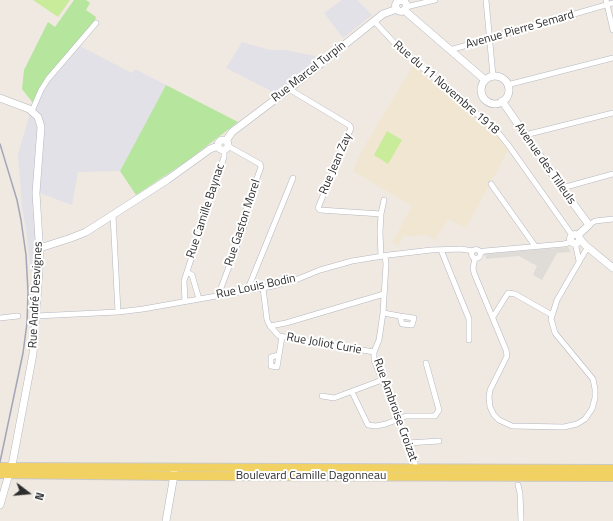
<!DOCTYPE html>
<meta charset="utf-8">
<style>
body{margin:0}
#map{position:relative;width:613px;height:521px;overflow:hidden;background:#efe9e1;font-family:"Titillium Web",sans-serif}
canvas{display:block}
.north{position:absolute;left:8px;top:473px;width:40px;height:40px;-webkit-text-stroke:3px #fff;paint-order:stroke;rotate:106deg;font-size:11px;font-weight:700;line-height:16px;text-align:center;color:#2e2e2e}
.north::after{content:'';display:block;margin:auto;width:14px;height:18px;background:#2e2e2e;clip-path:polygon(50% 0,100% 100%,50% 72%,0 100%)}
</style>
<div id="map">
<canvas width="613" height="521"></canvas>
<div class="north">N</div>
</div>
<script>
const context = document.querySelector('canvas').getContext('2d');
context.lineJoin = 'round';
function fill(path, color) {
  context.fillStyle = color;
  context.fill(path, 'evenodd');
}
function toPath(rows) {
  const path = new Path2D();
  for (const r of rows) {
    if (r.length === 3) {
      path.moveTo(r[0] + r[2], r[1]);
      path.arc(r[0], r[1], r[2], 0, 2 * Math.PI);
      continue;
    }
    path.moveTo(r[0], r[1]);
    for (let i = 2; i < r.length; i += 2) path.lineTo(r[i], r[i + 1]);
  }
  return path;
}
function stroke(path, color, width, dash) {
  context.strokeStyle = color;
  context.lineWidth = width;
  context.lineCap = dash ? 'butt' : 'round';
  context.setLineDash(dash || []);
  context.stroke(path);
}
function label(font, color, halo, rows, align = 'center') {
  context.font = font + ' "Titillium Web",sans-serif';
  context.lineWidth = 4;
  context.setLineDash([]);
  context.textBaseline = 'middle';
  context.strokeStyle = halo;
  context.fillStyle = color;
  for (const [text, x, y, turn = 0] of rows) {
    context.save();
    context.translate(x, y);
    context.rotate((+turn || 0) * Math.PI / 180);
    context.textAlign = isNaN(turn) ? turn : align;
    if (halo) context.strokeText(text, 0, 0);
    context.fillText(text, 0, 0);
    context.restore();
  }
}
const industrial = toPath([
 [342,0,357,0,372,15,343,38,324,13],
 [242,42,270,50,285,50,320,57,275,93,226,68],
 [76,44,132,73,135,69,166,85,120,171,78,172,72,205,34,191,38,252,37,270,31,271,26,229,22,208,18,154,33,103]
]);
const education = toPath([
 [414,64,449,92,448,93,495,132,508,150,466,228,448,219,435,240,427,235,403,236,398,246,392,243,412,206,353,171,361,152]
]);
const green = toPath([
 [74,0,86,0,90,3,86,10,96,17,95,21,45,80,33,103,22,89,24,70,48,22,55,27],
 [166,85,238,122,187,161,136,195,120,171]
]);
const pitch = toPath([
 [33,0,70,0,58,17],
 [387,131,402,140,388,164,374,155]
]);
const plaza = toPath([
 [568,247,571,252,557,253,542,280,533,275,537,266,519,256,486,259,485,254]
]);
const street = toPath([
 [486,0,493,76],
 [606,0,613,30],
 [406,7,435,0],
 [374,21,399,48,497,131,509,146,572,235],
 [450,50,613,3],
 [507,85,613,58],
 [289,89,349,125,351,128,318,208,320,210,381,214,380,232,381,256],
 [32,111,41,90,48,79,96,23],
 [525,135,613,113],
 [491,184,535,246],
 [562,188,613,174],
 [381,214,384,200],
 [113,215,118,312],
 [589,225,595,221,613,219],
 [576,247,579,261],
 [476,254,4.5],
 [441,250,469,319,469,340],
 [481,252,485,251,564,244,572,242],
 [385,256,386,264,383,313,379,340,374,352,374,360,408,443,415,463,416,469],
 [475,258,473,268,474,273,506,350,507,356,490,390,489,397,490,407,494,415,499,420,512,426,564,427,577,424,585,419,592,409,595,398,595,389,593,379,555,333,551,319,557,300,586,250],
 [187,272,192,275,199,299],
 [263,288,267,320,270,326,279,336,374,352],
 [247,291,293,178],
 [221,294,221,288,246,221,245,212,261,167,260,164,228,146],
 [185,301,184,281,224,157,224,150],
 [383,313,400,316,414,318,412,325,402,324,400,316],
 [36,316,118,312,143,309,273,286,298,279,320,270,352,261,389,255,431,250,461,249,473,251],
 [493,317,508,293,515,294,552,315],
 [0,318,18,316],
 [270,326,286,323,384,294],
 [279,355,271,357,271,366,277,367,282,337],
 [352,392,368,425,376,426,386,424,406,416,435,416,439,410,426,363],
 [322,396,334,398,382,380],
 [408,443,439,441],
 [518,485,520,493,521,521]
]);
const secondary = toPath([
 [401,6,5.5],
 [404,10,485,80],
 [495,90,14],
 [0,98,29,109,38,117,41,127,36,193,40,256,33,354,13,460,0,505],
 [502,101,562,188,589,225,578,235],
 [223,145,5],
 [226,141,232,132,289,89,383,14,397,9],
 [575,239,4.5],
 [580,239,585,245,613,268],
 [40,248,71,238,86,232,167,180,210,149,218,146],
 [166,521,173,481,174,470]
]);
const primary = toPath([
 [0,467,613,469],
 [0,474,174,476,613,477]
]);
const rail = toPath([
 [0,144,17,200,21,220,26,255,28,292,27,323,23,353,0,462]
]);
const streetNames = [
 ["Avenue Pierre Semard",520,30,-16],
 ["Rue Marcel Turpin",309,72,-38],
 ["Rue du 11 Novembre 1918",446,88,41],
 ["Rue Jean Zay",336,164,-67],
 ["Avenue des Tilleuls",545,164,55],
 ["Rue Camille Baynac",206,211,-72],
 ["Rue Gaston Morel",243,223,-72],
 ["Rue Louis Bodin",256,287,-12],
 ["Rue André Desvignes",36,295,-87],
 ["Rue Joliot Curie",324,344,10],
 ["Rue Ambroise Croizat",395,410,70],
 ["Boulevard Camille Dagonneau",311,476]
];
fill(industrial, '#e3e1e8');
fill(education, '#f0e6d1');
fill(green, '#b6e59e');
fill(pitch, '#c9ec9a');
fill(plaza, '#dfdcd8');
stroke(street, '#b4b7c1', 6);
stroke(secondary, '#b4b7c1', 8);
stroke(primary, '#c9c9c9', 10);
stroke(street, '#fff', 5);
stroke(secondary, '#fff', 7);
stroke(primary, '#f2d163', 8);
stroke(rail, '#a3a6b8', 1.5);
label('12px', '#2e2e2e', '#fff', streetNames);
</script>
